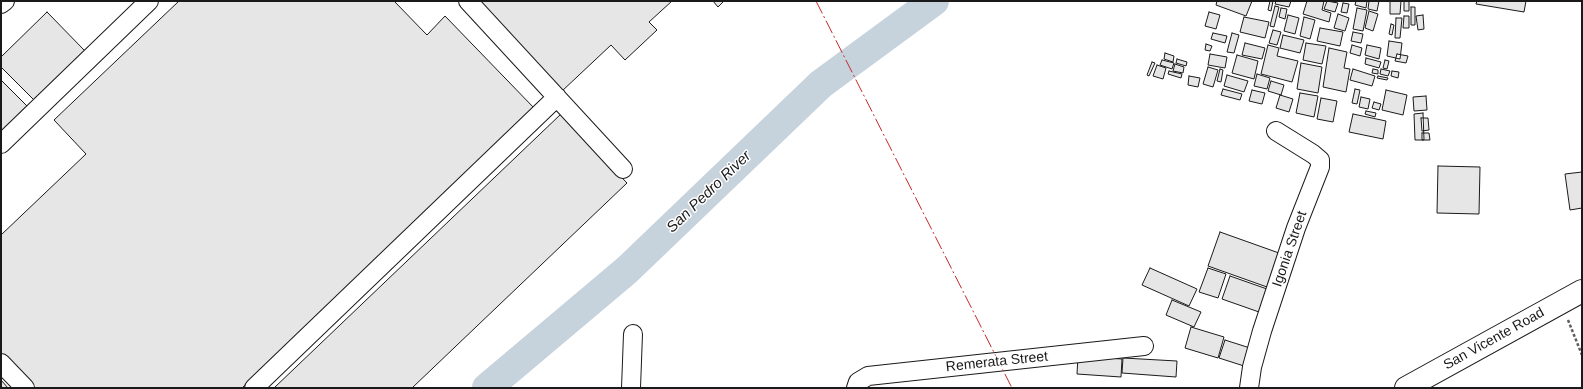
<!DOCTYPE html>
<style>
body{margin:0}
#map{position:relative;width:1583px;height:389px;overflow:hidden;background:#fff;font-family:Helvetica,sans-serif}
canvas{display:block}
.frame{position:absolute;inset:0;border:2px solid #1a1a1a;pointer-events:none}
</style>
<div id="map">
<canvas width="1583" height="389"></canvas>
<div class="frame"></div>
</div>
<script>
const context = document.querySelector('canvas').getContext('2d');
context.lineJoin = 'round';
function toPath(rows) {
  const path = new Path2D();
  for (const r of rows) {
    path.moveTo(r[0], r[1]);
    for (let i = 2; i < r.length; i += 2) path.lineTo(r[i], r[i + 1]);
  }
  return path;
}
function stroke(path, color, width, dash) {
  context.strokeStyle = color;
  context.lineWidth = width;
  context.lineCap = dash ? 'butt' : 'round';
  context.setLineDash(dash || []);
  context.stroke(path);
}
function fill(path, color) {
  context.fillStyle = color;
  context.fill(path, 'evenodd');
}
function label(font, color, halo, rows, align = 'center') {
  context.font = font + ' Helvetica,sans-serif';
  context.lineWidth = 3;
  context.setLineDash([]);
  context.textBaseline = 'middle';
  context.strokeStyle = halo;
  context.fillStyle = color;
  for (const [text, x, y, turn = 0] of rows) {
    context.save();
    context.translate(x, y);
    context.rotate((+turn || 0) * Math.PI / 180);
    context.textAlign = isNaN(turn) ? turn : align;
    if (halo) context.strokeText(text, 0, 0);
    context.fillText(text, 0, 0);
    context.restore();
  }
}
const river = toPath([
 [487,388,627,270,821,84,934,1]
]);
const building = toPath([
 [179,1,394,1,427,35,445,16,535,109,242,388,31,388,1,356,1,235,86,154,54,120,179,1],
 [474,1,672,1,649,22,657,30,625,60,611,45,561,92,474,1],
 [713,1,724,1,718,7,713,1],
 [1217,1,1252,1,1246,16,1216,5,1217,1],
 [1270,1,1273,1,1271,11,1268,10,1270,1],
 [1276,1,1291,1,1289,7,1275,4,1276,1],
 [1307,1,1324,1,1322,10,1331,13,1329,22,1303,14,1307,1],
 [1327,1,1338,3,1335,12,1324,9,1327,1],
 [1356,1,1367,1,1366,8,1355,5,1356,1],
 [1369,1,1379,1,1377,11,1368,9,1369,1],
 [1390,1,1401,1,1400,14,1390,14,1390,1],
 [1404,1,1409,1,1409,11,1404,11,1404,1],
 [1477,1,1526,1,1524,12,1476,4,1477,1],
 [1343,3,1349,4,1347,13,1341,12,1343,3],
 [1275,6,1279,7,1274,27,1270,26,1275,6],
 [1411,7,1415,7,1415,25,1411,25,1411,7],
 [1281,8,1287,9,1285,19,1279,17,1281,8],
 [1357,8,1367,10,1363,31,1353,29,1357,8],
 [1369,11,1378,14,1373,31,1365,28,1369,11],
 [47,12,85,51,35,101,1,67,1,57,47,12],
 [1209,12,1220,15,1216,29,1205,26,1209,12],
 [1338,14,1349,18,1345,31,1334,28,1338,14],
 [1288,15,1299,18,1295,34,1284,31,1288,15],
 [1423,15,1424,29,1418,30,1416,16,1423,15],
 [1404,16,1409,16,1409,28,1403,28,1404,16],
 [1244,17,1269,22,1265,38,1240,32,1244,17],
 [1304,17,1315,20,1310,39,1300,36,1304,17],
 [1396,18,1402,18,1400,38,1395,38,1396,18],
 [1391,24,1394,25,1392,35,1389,34,1391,24],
 [1320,28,1343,32,1340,46,1317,41,1320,28],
 [1273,30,1281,32,1277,45,1269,43,1273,30],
 [1353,32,1363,34,1361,43,1351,41,1353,32],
 [1213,33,1227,36,1225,43,1211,39,1213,33],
 [1232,33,1239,35,1234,53,1227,52,1232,33],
 [1283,35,1304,40,1300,53,1280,48,1283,35],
 [1389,41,1402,43,1400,59,1387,56,1389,41],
 [1245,43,1265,48,1262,59,1242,55,1245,43],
 [1306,43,1326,46,1322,64,1303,60,1306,43],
 [1206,44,1212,46,1210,51,1205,50,1206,44],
 [1268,45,1279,48,1277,56,1298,61,1292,82,1261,74,1268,45],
 [1352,45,1362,48,1360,56,1350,53,1352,45],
 [1367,45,1381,48,1379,59,1365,55,1367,45],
 [1329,48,1347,52,1344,68,1350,69,1346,92,1323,87,1329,48],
 [1165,53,1174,56,1173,62,1164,59,1165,53],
 [1210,54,1227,57,1225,68,1208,65,1210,54],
 [1397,54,1408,56,1406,63,1395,61,1397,54],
 [1237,55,1258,61,1254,79,1232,73,1237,55],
 [1366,58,1381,62,1379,68,1365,64,1366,58],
 [1177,59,1187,62,1186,66,1176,63,1177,59],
 [1162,60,1174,63,1172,69,1160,65,1162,60],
 [1385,60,1389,61,1387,69,1383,68,1385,60],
 [1152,62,1155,63,1149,76,1147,75,1152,62],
 [1301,63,1322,67,1318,93,1297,89,1301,63],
 [1175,64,1184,67,1183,73,1173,71,1175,64],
 [1157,65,1166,68,1163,79,1153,76,1157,65],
 [1208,67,1218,70,1213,87,1203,84,1208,67],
 [1220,69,1223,70,1221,82,1217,81,1220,69],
 [1353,69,1375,76,1372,86,1350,80,1353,69],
 [1373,69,1378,70,1378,74,1372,73,1373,69],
 [1381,69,1390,71,1388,76,1380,74,1381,69],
 [1169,71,1182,74,1181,78,1168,74,1169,71],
 [1392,71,1399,72,1398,78,1391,76,1392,71],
 [1257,74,1270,78,1267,89,1254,86,1257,74],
 [1227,75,1248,81,1244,92,1224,86,1227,75],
 [1189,76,1200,78,1198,87,1188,85,1189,76],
 [1378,76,1388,78,1387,80,1377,78,1378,76],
 [1,80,29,108,1,135,1,80],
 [1271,81,1284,85,1281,95,1268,91,1271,81],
 [1223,89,1242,94,1240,100,1221,95,1223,89],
 [1355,89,1360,90,1357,104,1352,103,1355,89],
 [1252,90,1265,93,1262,104,1249,101,1252,90],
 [1386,90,1407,95,1403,115,1382,110,1386,90],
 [1300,93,1318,96,1314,117,1296,113,1300,93],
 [1280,95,1293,99,1289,112,1276,108,1280,95],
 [1426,96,1427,110,1414,111,1413,97,1426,96],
 [1361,97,1370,99,1368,109,1359,107,1361,97],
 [1321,98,1337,101,1333,122,1317,119,1321,98],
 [1374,102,1381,104,1379,110,1372,108,1374,102],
 [1366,111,1376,113,1375,117,1365,114,1366,111],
 [1423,113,1424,140,1415,140,1414,114,1423,113],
 [561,114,627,183,412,388,274,388,561,114],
 [1353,114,1386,121,1383,139,1349,132,1353,114],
 [1421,118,1428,118,1429,130,1422,131,1421,118],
 [1422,133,1429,133,1430,140,1422,140,1422,133],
 [1438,166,1480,167,1479,214,1437,213,1438,166],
 [1582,172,1582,208,1570,210,1565,174,1582,172],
 [1220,232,1279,253,1267,287,1208,266,1220,232],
 [1150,268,1197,289,1189,306,1142,285,1150,268],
 [1208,268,1226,274,1218,298,1199,292,1208,268],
 [1230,276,1267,289,1259,312,1222,299,1230,276],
 [1172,300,1201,312,1194,327,1166,315,1172,300],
 [1191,327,1224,337,1218,358,1185,348,1191,327],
 [1225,340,1250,348,1244,366,1219,358,1225,340],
 [1078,356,1122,359,1121,377,1077,374,1078,356],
 [1123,358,1177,361,1176,377,1122,373,1123,358],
 [1,380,8,388,1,388,1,380]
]);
const path = toPath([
 [1568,320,1582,355]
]);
const minor = toPath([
 [468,1,623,169],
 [1,4,5,1],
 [1,144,149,1],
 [1,363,25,388],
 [254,388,557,97],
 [631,388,633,334],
 [856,388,858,382,868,376,1144,346],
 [1249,388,1252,367,1262,331,1296,228,1320,167,1320,160,1313,154,1276,131]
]);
const major = toPath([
 [1406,388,1582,291]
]);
const power = toPath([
 [816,1,1012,388]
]);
const streetNames = [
 ["Igonia Street",1290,249,-71],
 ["San Vicente Road",1494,339,-29],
 ["Remerata Street",997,362,-6]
];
const waterNames = [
 ["San Pedro River",709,192,-44]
];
stroke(river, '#c6d2dc', 30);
fill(building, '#e6e6e6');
stroke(building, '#1a1a1a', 1);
stroke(minor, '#1a1a1a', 20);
stroke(major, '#1a1a1a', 24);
stroke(path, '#5f5f5f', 2.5, [3, 2]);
stroke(minor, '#fff', 18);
stroke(major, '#fff', 22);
stroke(power, '#c62828', 1, [14, 3, 2, 3]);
label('14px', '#1a1a1a', '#fff', streetNames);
label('italic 15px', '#1a1a1a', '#fff', waterNames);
</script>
